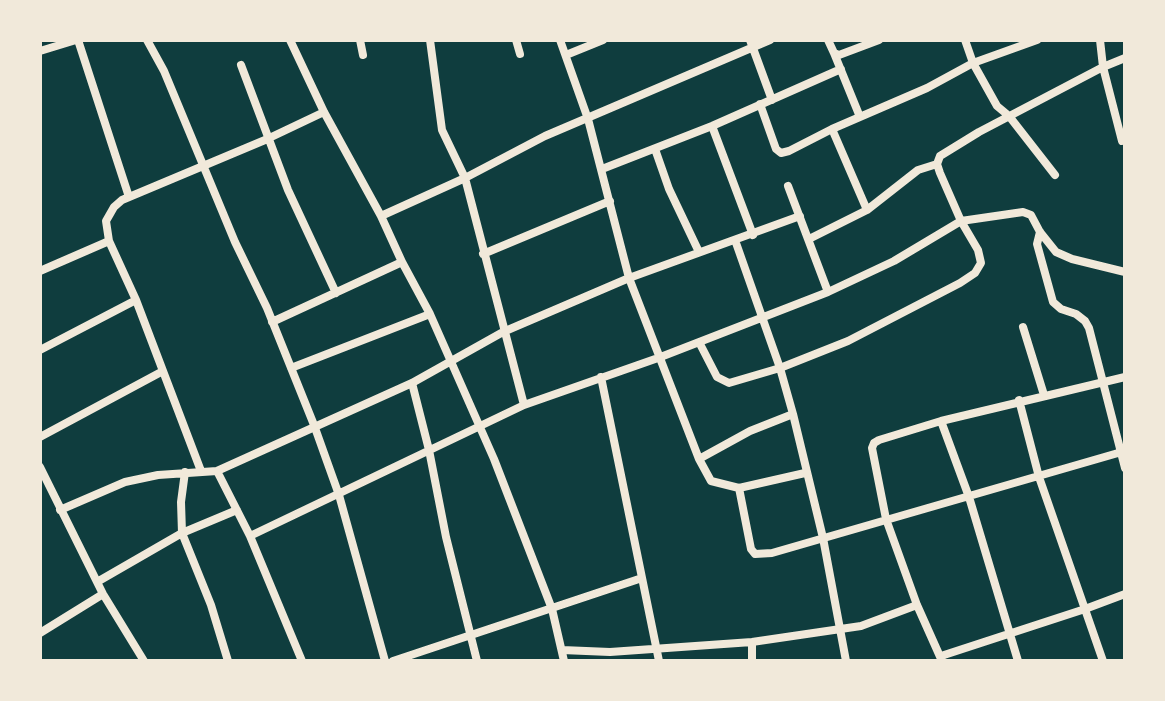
<!DOCTYPE html>
<style>
body{margin:0}
#map{position:relative;width:1165px;height:701px;overflow:hidden;background:#0f3d3e;font-family:Karla,sans-serif}
canvas{display:block}
.frame{position:absolute;inset:0;border:42px solid #f1e9da;pointer-events:none}
</style>
<div id="map">
<canvas width="1165" height="701"></canvas>
<div class="frame"></div>
</div>
<script>
const context = document.querySelector('canvas').getContext('2d');
context.lineJoin = 'round';
function toPath(rows) {
  const path = new Path2D();
  for (const r of rows) {
    path.moveTo(r[0], r[1]);
    for (let i = 2; i < r.length; i += 2) path.lineTo(r[i], r[i + 1]);
  }
  return path;
}
function stroke(path, color, width, dash) {
  context.strokeStyle = color;
  context.lineWidth = width;
  context.lineCap = dash ? 'butt' : 'round';
  context.setLineDash(dash || []);
  context.stroke(path);
}
const minor = toPath([
 [78,40,129,197],
 [147,40,164,71,235,242,267,308,314,425,339,495,385,661],
 [290,40,324,112,381,216,402,262,430,314,494,459,552,609,564,661],
 [360,40,363,55],
 [430,40,442,130,465,178,524,405],
 [516,40,520,54],
 [560,40,588,119,629,278,699,459,711,481,739,488,805,473],
 [750,40,772,100],
 [828,40,834,53,839,55,879,40],
 [965,40,973,63,997,106,1009,116,1055,175],
 [40,51,76,40],
 [834,53,860,117],
 [566,55,603,40],
 [241,65,288,190,336,293],
 [760,104,776,149,781,153,789,151,832,129,927,88,973,63,1037,40],
 [712,126,753,235],
 [832,129,867,210],
 [1122,141,1103,67,1125,58],
 [655,149,669,189,699,252],
 [602,169,712,126,841,69],
 [788,186,828,292],
 [381,216,465,178,545,136,770,40],
 [1040,232,1037,244,1053,302,1061,309,1076,314,1085,321,1089,328,1125,468],
 [809,239,867,210,918,170,937,164],
 [735,240,780,368,793,414,823,538,846,661],
 [483,254,610,201],
 [40,271,109,241],
 [272,322,402,262],
 [1023,327,1044,395],
 [699,342,717,377,729,383,780,368,848,341,960,283,975,273,981,263,978,250,961,221,940,173,937,164,940,156,979,132,1103,67,1100,40],
 [40,350,136,300],
 [291,368,430,314],
 [601,377,659,661],
 [412,383,429,450,446,537,477,661],
 [1019,400,1039,477,1103,661],
 [941,421,969,497,1018,661],
 [40,437,163,371],
 [699,459,750,431,793,414],
 [40,467,103,594,144,661],
 [201,471,136,300,109,241,106,221,114,207,122,200,265,140,324,112],
 [217,471,250,536,302,661],
 [185,472,181,502,182,533,211,605,228,661],
 [739,488,751,549,755,554,772,553,1125,451],
 [60,510,125,482,158,475,217,471,412,383,503,332,629,278,800,216],
 [250,536,524,405,658,358,828,292,894,261,961,221,1023,212,1031,215,1040,232,1056,252,1072,259,1125,272],
 [97,582,182,533,237,510],
 [40,633,103,594],
 [752,642,752,661],
 [562,650,610,652,752,642,861,626,917,605],
 [941,656,1085,609,1125,594],
 [393,661,642,578],
 [942,661,917,605,886,519,872,448,874,443,879,440,941,421,1125,377]
]);
stroke(minor, '#f1e9da', 8);
</script>
